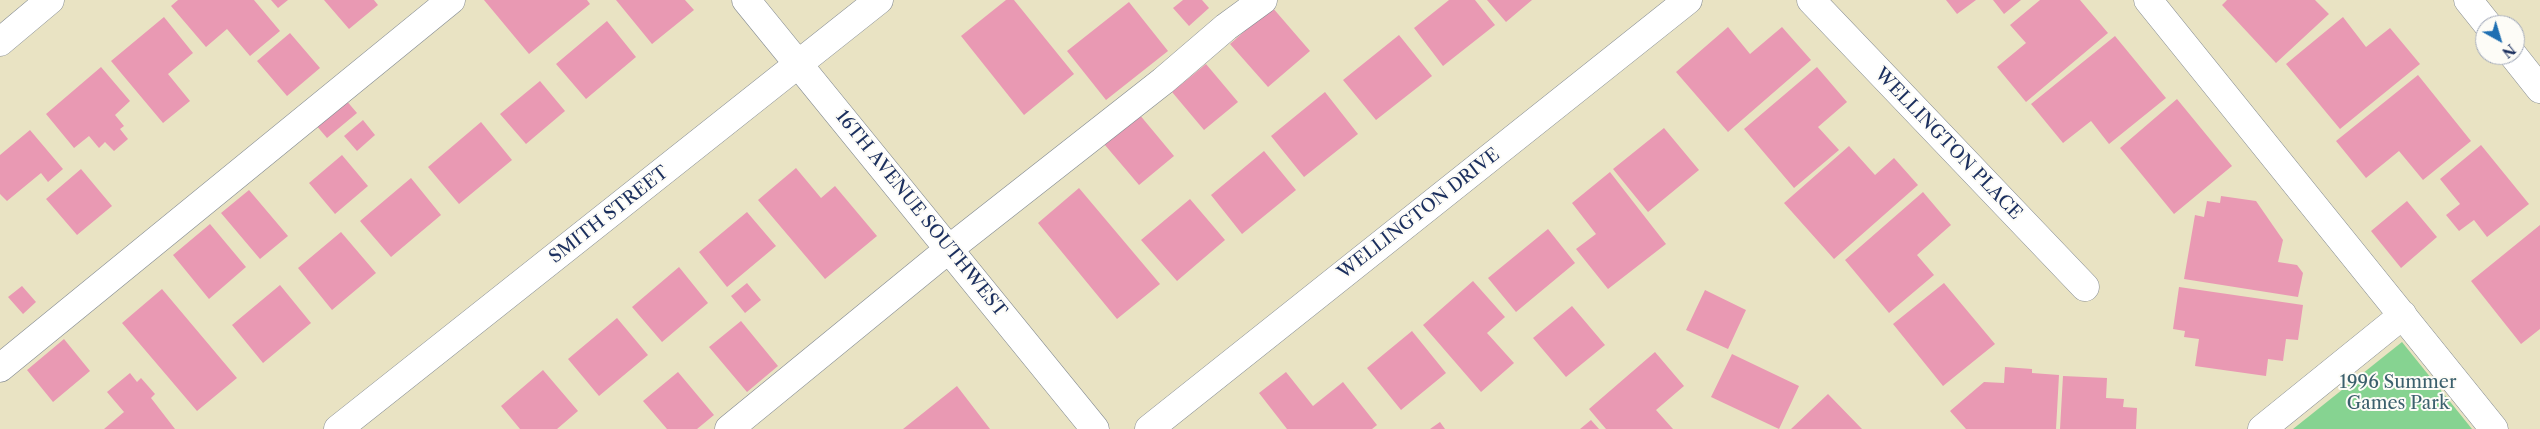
<!DOCTYPE html>
<style>
body{margin:0}
#map{position:relative;width:2540px;height:429px;overflow:hidden;background:#e9e3c3;font-family:"Libre Caslon Text",serif}
canvas{display:block}
.north{position:absolute;left:2475px;top:15px;width:50px;height:50px;box-sizing:border-box;background:#fdfcf7;border:1px solid #a3aaba;border-radius:50%;rotate:141deg;font-size:14px;font-weight:700;line-height:20px;text-align:center;color:#1b2f5e}
.north::after{content:'';display:block;margin:auto;width:18px;height:22px;background:#1f6fb2;clip-path:polygon(50% 0,100% 100%,50% 72%,0 100%)}
</style>
<div id="map">
<canvas width="2540" height="429"></canvas>
<div class="north">N</div>
</div>
<script>
const context = document.querySelector('canvas').getContext('2d');
context.lineJoin = 'round';
function fill(path, color) {
  context.fillStyle = color;
  context.fill(path, 'evenodd');
}
function toPath(rows) {
  const path = new Path2D();
  for (const r of rows) {
    path.moveTo(r[0], r[1]);
    for (let i = 2; i < r.length; i += 2) path.lineTo(r[i], r[i + 1]);
  }
  return path;
}
function stroke(path, color, width, dash) {
  context.strokeStyle = color;
  context.lineWidth = width;
  context.lineCap = dash ? 'butt' : 'round';
  context.setLineDash(dash || []);
  context.stroke(path);
}
function label(font, color, halo, rows, align = 'center') {
  context.font = font + ' "Libre Caslon Text",serif';
  context.lineWidth = 4;
  context.setLineDash([]);
  context.textBaseline = 'middle';
  context.strokeStyle = halo;
  context.fillStyle = color;
  for (const [text, x, y, turn = 0] of rows) {
    context.save();
    context.translate(x, y);
    context.rotate((+turn || 0) * Math.PI / 180);
    context.textAlign = isNaN(turn) ? turn : align;
    if (halo) context.strokeText(text, 0, 0);
    context.fillText(text, 0, 0);
    context.restore();
  }
}
const green = toPath([
 [2402,342,2472,429,2293,429]
]);
const building = toPath([
 [178,0,254,0,280,31,250,56,227,29,206,47,171,6],
 [271,0,288,0,278,8],
 [324,0,374,0,378,5,349,29],
 [484,0,587,0,590,4,529,54],
 [616,0,685,0,694,10,652,44],
 [1006,0,1014,0,1074,74,1024,115,961,36],
 [1183,0,1202,0,1209,8,1189,26,1173,8],
 [1449,0,1475,0,1495,25,1443,66,1414,28],
 [1487,0,1532,0,1506,22],
 [1946,0,1976,0,1957,14],
 [1993,0,2021,0,2004,14],
 [2040,0,2080,0,2108,33,2026,102,1997,67,2026,43,2010,25],
 [2227,0,2315,0,2329,14,2276,63,2222,5],
 [1129,2,1168,51,1106,100,1067,51],
 [1272,7,1310,51,1268,87,1230,44],
 [164,17,193,53,168,74,190,101,163,123,111,61],
 [2343,17,2366,47,2390,28,2420,64,2340,129,2286,64],
 [607,21,636,57,586,99,556,64],
 [1728,27,1750,54,1782,27,1811,60,1728,132,1676,72],
 [290,33,320,68,287,96,257,61],
 [1399,35,1432,76,1376,120,1343,80],
 [2115,36,2166,98,2109,144,2091,121,2063,143,2031,104],
 [1206,64,1238,102,1204,130,1172,92],
 [101,67,130,101,115,115,124,126,120,129,128,139,114,151,105,142,99,148,89,136,74,148,46,114],
 [1817,67,1847,102,1818,127,1839,150,1794,188,1744,129],
 [2418,75,2471,141,2423,180,2399,151,2366,178,2336,141],
 [540,81,565,111,526,144,500,114],
 [1325,92,1358,134,1304,177,1271,136],
 [345,99,357,113,327,138,315,124],
 [2177,99,2232,166,2174,214,2120,148],
 [1134,108,1174,156,1139,185,1099,138],
 [363,120,375,135,357,151,344,136],
 [481,122,512,160,459,204,428,167],
 [1664,128,1699,170,1648,212,1613,169],
 [30,130,63,169,48,182,41,173,7,201,0,194,0,155],
 [2481,145,2529,204,2487,237,2474,220,2459,231,2446,215,2460,204,2440,179],
 [1849,146,1875,175,1894,158,1918,185,1834,259,1784,203],
 [1264,151,1296,190,1242,234,1211,195],
 [342,155,368,186,335,214,309,183],
 [796,168,821,198,835,186,877,236,825,279,758,200],
 [81,169,112,206,77,235,46,199],
 [1610,172,1666,244,1608,289,1576,249,1596,234,1572,203],
 [411,178,441,215,391,257,360,221],
 [1079,188,1160,284,1117,319,1038,223],
 [249,190,288,236,260,259,221,213],
 [1923,192,1951,225,1917,255,1934,275,1889,313,1845,260],
 [2221,196,2256,201,2283,240,2278,262,2297,265,2303,273,2298,297,2184,279,2195,215,2204,217,2207,201,2220,203],
 [1190,199,1225,240,1177,281,1141,240],
 [2407,201,2437,237,2401,268,2371,231],
 [747,212,776,246,727,287,699,252],
 [210,224,246,267,209,299,173,255],
 [2540,225,2540,329,2521,344,2471,281],
 [1548,229,1575,263,1516,312,1488,278],
 [341,232,376,273,332,310,298,268],
 [679,267,708,303,662,342,632,307],
 [1473,281,1505,317,1487,333,1514,363,1481,392,1423,325],
 [747,283,761,300,745,313,731,296],
 [1944,283,1995,344,1943,386,1893,324],
 [280,285,311,323,263,363,232,325],
 [22,286,36,302,23,314,8,297],
 [2179,287,2303,305,2298,340,2286,339,2283,361,2268,359,2266,376,2195,366,2199,339,2184,337,2185,331,2173,329],
 [162,289,237,378,197,411,122,323],
 [1705,290,1746,310,1728,349,1686,330],
 [1572,306,1605,345,1566,377,1533,338],
 [617,318,648,355,599,396,568,359],
 [741,321,778,366,747,392,709,347],
 [1412,331,1446,373,1401,410,1367,368],
 [64,339,90,371,53,402,27,370],
 [1655,352,1684,386,1656,410,1673,429,1606,429,1589,409],
 [1732,354,1799,386,1779,429,1711,397],
 [2005,367,2032,369,2032,373,2059,375,2056,429,1966,429,1950,411,1984,382,2004,383],
 [543,370,578,411,557,429,520,429,501,406],
 [678,372,714,415,697,429,667,429,643,401],
 [1286,372,1313,406,1343,382,1377,425,1372,429,1287,429,1259,393],
 [130,373,137,382,141,378,155,394,151,398,175,429,104,429,124,412,107,392],
 [2063,376,2107,378,2106,398,2124,399,2123,407,2137,408,2136,429,2060,429],
 [957,386,990,429,903,429],
 [1828,394,1862,429,1791,429],
 [1591,420,1599,429,1580,429],
 [1440,422,1445,429,1430,429]
]);
const minor = toPath([
 [746,0,1095,429],
 [1811,0,2085,287],
 [2148,0,2494,429],
 [2468,0,2488,25],
 [0,42,50,0],
 [2513,55,2540,89],
 [0,368,451,0],
 [338,429,879,0],
 [729,429,949,249,1163,81,1226,27,1263,0],
 [1149,429,1688,0],
 [2262,429,2403,315]
]);
const streetNames = [
 ["WELLINGTON PLACE",1948,144,46],
 ["16TH AVENUE SOUTHWEST",921,214,51],
 ["WELLINGTON DRIVE",1419,214,-38],
 ["SMITH STREET",609,215,-38]
];
const parkNames = [
 ["1996 Summer",2398,383],
 ["Games Park",2398,404]
];
fill(green, '#86d391');
fill(building, '#e999b3');
stroke(minor, '#828990', 29);
stroke(minor, '#fff', 28);
label('18px', '#1b2f5e', '#fdfcf7', streetNames);
label('18px', '#3b606d', '#fdfcf7', parkNames);
</script>
